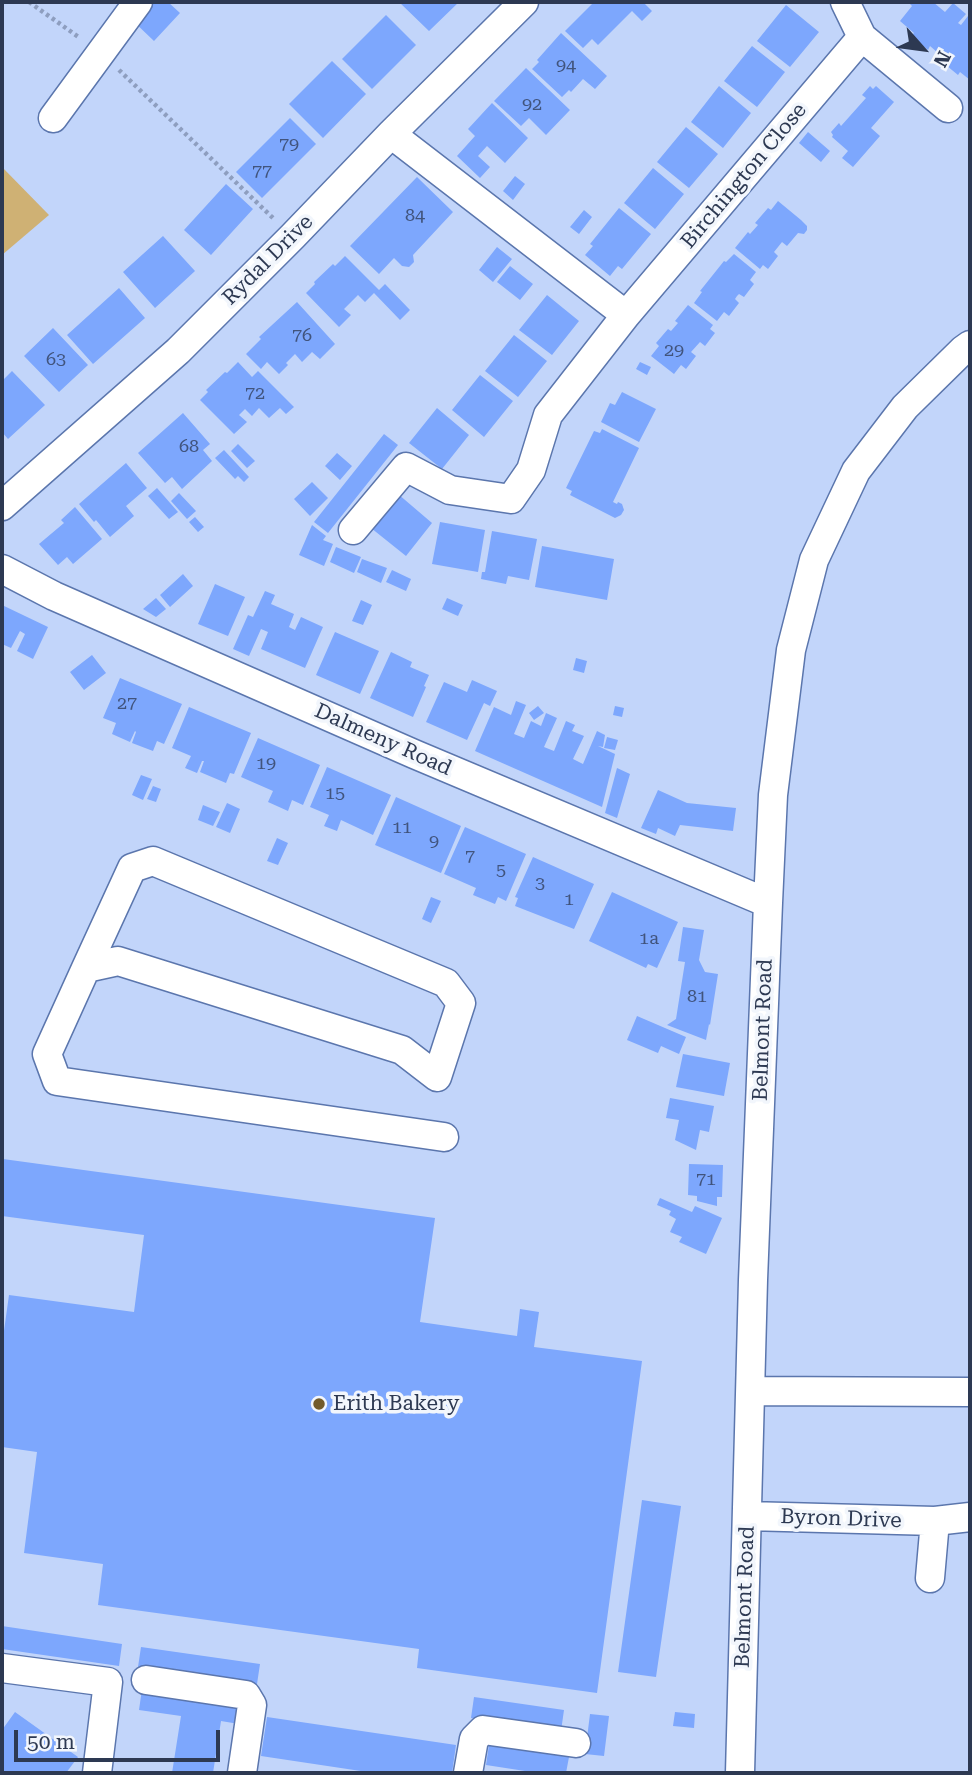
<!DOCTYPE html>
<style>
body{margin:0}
#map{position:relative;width:972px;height:1775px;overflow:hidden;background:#c2d5fa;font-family:"Roboto Serif",serif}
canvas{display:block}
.frame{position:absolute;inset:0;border:4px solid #2d3952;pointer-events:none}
.north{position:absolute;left:888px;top:14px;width:70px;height:70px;-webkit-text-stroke:5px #f2f6fc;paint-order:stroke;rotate:118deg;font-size:19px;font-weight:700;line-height:28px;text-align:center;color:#2d3952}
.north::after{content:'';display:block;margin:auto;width:24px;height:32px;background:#2d3952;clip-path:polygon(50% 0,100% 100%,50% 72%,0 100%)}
.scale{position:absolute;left:14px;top:1730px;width:206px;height:32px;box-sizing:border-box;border:4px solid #2d3952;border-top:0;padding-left:9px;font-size:21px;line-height:24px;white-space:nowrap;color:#2d3952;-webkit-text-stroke:5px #f2f6fc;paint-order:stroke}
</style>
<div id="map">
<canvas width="972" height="1775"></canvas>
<div class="frame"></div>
<div class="north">N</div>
<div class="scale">50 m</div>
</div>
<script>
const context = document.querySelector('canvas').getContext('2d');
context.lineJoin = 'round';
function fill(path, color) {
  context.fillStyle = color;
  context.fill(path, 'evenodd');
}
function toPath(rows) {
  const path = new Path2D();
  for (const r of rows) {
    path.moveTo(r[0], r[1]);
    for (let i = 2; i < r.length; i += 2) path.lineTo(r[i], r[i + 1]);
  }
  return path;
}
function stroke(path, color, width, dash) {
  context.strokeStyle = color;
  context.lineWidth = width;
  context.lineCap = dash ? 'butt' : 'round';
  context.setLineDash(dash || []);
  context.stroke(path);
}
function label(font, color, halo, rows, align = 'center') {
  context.font = font + ' "Roboto Serif",serif';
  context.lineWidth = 7;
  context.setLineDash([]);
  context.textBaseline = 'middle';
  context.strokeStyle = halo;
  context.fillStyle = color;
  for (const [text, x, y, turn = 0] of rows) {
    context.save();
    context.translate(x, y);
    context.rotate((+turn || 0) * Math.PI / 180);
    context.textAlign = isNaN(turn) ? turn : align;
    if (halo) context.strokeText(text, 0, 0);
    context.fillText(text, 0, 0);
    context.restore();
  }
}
const green = toPath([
 [2,167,49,215,2,255]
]);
const building = toPath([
 [148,2,168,2,180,13,154,41,131,19],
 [399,2,459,2,429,31],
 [594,2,643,2,652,11,642,21,632,11,598,45,592,39,583,48,565,31],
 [908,2,933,2,945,12,953,3,966,14,958,23,961,25,968,16,970,18,970,80,960,72,958,75,941,61,944,58,930,46,928,50,911,36,914,33,900,21,912,6],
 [786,5,819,32,790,67,757,41],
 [386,15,416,45,372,89,342,59],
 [561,33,607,76,595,89,583,79,571,92,569,90,562,97,532,69,539,62,537,60],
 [752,46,785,72,757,107,724,81],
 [332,61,366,94,323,138,289,104],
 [526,68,570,110,546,135,529,118,521,126,494,101],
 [719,86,751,113,723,148,691,122],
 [870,86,873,89,876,86,894,102,871,128,880,136,853,167,842,158,848,151,832,137,833,135,831,132,839,123,841,126,866,98,862,95],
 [492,103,528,138,505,163,487,146,478,156,490,167,480,178,457,156,475,136,468,129],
 [290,118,316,144,262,198,236,172],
 [686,127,718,154,689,188,657,162],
 [808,132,830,151,821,162,799,143],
 [653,168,684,194,655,229,624,203],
 [515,176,525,184,513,200,503,191],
 [417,177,453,212,413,255,414,262,409,267,402,266,394,258,379,274,350,246],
 [226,184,253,209,211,255,184,230],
 [778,201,801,220,807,226,807,230,804,234,798,233,787,246,782,242,774,252,778,256,768,269,763,265,760,269,735,248,748,232,750,234,758,225,755,223,768,208,771,210],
 [619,208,651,234,622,269,618,266,610,276,585,255,593,246,590,244],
 [584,210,592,217,579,234,570,227],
 [163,236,195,271,155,308,123,272],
 [497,247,512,259,493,282,479,270],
 [734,254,756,272,750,280,754,284,744,297,739,294,737,296,735,299,739,303,729,316,724,312,717,321,694,303,702,292,700,291,724,261,726,262],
 [345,256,379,290,385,284,410,310,400,320,374,293,365,302,358,295,344,309,351,315,339,327,306,293,315,284,314,282,333,264,335,266],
 [510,266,533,284,520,300,497,282],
 [119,288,145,318,93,364,67,335],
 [547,295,579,321,552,355,519,330],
 [297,302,335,344,320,359,312,352,302,362,295,354,286,363,288,365,279,374,267,362,261,369,246,354,261,339,259,337],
 [688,305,713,325,710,329,715,333,705,346,700,342,691,352,696,356,686,369,681,365,674,374,651,356,659,346,656,343,668,329,671,331,678,323,675,321],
 [53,328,88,365,59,392,24,356],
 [514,335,547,361,518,397,485,371],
 [238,362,252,377,258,371,294,407,286,414,280,408,269,418,259,408,252,416,245,409,239,415,247,422,234,434,200,400,208,392,206,390,225,372,227,373],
 [640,362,651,367,647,375,636,369],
 [12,371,45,405,8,439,2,432,2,381],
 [480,375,513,401,484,437,452,410],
 [622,392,656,409,639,442,601,422,610,403,615,405],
 [437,408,469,435,442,469,409,443],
 [183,413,210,444,203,450,212,461,182,489,172,477,165,483,138,453],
 [602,429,639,448,613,502,617,504,618,502,622,504,624,510,621,515,615,518,570,495,572,491,566,488,594,431,600,433],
 [384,434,398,445,328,533,314,522],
 [238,444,255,461,247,468,231,451],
 [224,450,249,477,244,482,238,476,235,479,215,458],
 [337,453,352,466,340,480,325,466],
 [126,463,147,488,126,506,134,516,110,537,96,520,94,522,79,504],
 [312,482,328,498,310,516,294,499],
 [157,488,178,512,169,519,148,496],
 [179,493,196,511,187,519,171,501],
 [398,494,432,523,406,556,371,528],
 [75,507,102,539,73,564,67,557,58,565,39,544,64,523,61,520],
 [195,517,204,527,198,532,189,522],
 [440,522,485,530,478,572,432,564],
 [312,525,326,536,323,540,333,544,324,566,299,555],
 [492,531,537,539,529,580,508,576,506,584,481,579,482,572,485,572],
 [542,546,614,559,607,600,535,587],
 [336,547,361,557,354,573,330,562],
 [362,559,387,568,381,583,357,572],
 [392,570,411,579,406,591,386,582],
 [183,574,193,586,170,607,160,595],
 [215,584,245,597,228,636,198,624],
 [265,591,275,595,271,604,294,614,289,627,295,630,301,617,323,627,305,668,261,649,268,632,261,629,249,656,233,649,248,615,253,617],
 [156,598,166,609,156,617,143,609],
 [447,598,463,605,458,616,442,609],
 [361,600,372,605,363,625,352,621],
 [2,605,48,627,33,659,17,651,25,634,20,631,11,648,2,644],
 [335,632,379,651,360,694,316,675],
 [391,652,412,662,410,667,429,675,424,686,426,687,413,717,370,698],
 [92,655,106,673,84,690,70,672],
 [576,658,587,661,584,673,573,670],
 [120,678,182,704,164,744,157,741,153,751,132,743,136,732,135,731,130,742,112,734,116,723,103,718],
 [472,680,497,691,490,706,484,703,467,740,426,722,444,682,467,692],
 [516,701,526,705,514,734,524,738,531,721,541,726,546,713,557,718,544,747,554,751,566,721,575,725,572,731,584,736,573,759,583,764,597,731,605,735,603,747,598,746,615,754,602,807,475,751,494,707,511,715],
 [538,706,544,713,534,720,529,713],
 [615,706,624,708,622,717,613,715],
 [189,707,251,733,234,774,230,773,226,783,200,772,204,761,202,761,197,773,185,768,191,756,172,748],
 [607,737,618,740,615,750,604,748],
 [258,738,320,765,303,805,292,800,288,811,268,802,273,791,241,777],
 [327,767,391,795,373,835,341,820,337,831,324,826,329,815,310,807],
 [617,768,630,774,617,818,605,813],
 [141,775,152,779,143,800,132,795],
 [153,786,161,789,156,802,147,799],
 [658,790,687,803,736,808,733,831,680,825,675,836,658,828,656,834,641,828],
 [396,797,461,826,441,873,375,845],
 [227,803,240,809,230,833,216,827],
 [203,805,220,812,213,826,198,820],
 [465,827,526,854,506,901,498,897,495,904,473,895,476,888,444,874],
 [277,838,288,843,278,865,267,861],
 [533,857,594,884,574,929,515,906,518,898,515,897],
 [612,892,678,922,657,968,648,964,646,968,589,941],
 [431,897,441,901,431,923,422,919],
 [683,927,704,930,699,960,705,972,718,974,710,1025,709,1024,706,1040,667,1025,676,1019,685,962,678,961],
 [637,1016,686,1037,679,1054,661,1046,658,1053,627,1040],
 [683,1054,730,1063,724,1096,676,1087],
 [670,1098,714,1106,709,1132,700,1130,696,1150,675,1140,679,1120,666,1118],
 [3,1159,435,1218,420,1322,517,1336,520,1309,539,1312,534,1347,642,1361,597,1693,417,1668,419,1649,98,1605,103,1564,24,1553,37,1452,2,1447,2,1345,9,1295,134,1312,144,1235,2,1216],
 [689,1164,723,1165,722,1197,717,1197,717,1206,697,1201,697,1196,688,1195],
 [660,1198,692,1212,695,1206,722,1218,706,1254,679,1242,682,1237,670,1232,676,1219,669,1215,671,1211,657,1205],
 [642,1500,681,1506,656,1677,618,1672],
 [2,1626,122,1644,119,1666,2,1649],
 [141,1647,260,1664,257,1684,138,1667],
 [142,1689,241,1703,239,1724,221,1721,213,1773,172,1773,181,1716,139,1710],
 [474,1697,564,1710,561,1731,471,1718],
 [15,1712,78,1757,66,1773,44,1773,42,1772,41,1773,2,1773,2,1730],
 [675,1712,695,1714,694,1728,673,1726],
 [590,1714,609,1716,604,1756,585,1754],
 [267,1717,456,1745,452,1773,374,1773,261,1756],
 [489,1745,569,1757,566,1773,538,1773,486,1765]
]);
const path = toPath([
 [29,2,80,38],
 [119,70,274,219]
]);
const minor = toPath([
 [862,37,948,108],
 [53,118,138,2],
 [391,134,626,315],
 [2,506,178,351,293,236,391,134,524,2],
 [353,530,406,467,450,490,511,499,531,470,548,415,626,315,862,37,845,2],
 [2,569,54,596,414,754,768,903],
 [86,968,118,961,402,1050,437,1077,461,1003,446,983,153,861,132,868,86,968,47,1054,57,1081,444,1137],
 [751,1391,970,1392],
 [747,1516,935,1521,970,1517],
 [930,1578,935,1521],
 [2,1668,108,1682,97,1773],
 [146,1680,246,1695,252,1705,242,1773],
 [468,1773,474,1739,483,1730,576,1743],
 [740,1773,753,1280,768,903,773,795,791,650,814,560,856,471,905,407,963,350,970,345]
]);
const markers = [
 [319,1404,7,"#725b2b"]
];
const numberNames = [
 ["94",566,66],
 ["92",532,105],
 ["79",289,145],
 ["77",262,172],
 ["84",415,216],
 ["76",302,336],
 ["29",674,351],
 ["63",56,360],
 ["72",255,394],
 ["68",189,447],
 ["27",127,704],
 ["19",266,764],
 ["15",335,794],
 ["11",402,828],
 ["9",434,842],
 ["7",470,857],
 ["5",501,871],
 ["3",540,884],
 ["1",569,900],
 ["1a",649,939],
 ["81",697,997],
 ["71",706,1180]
];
const streetNames = [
 ["Birchington Close",744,176,-50],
 ["Rydal Drive",268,260,-45],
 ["Dalmeny Road",383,740,24],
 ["Belmont Road",763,1030,-88],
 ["Byron Drive",841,1519,2],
 ["Belmont Road",745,1597,-88]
];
const poiNames = [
 ["Erith Bakery",333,1404]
];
fill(green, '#cfb174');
fill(building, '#7da7fd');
stroke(minor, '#5b76ad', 31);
stroke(path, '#8e9ebf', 4.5, [3.5, 3.5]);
stroke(minor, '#fff', 28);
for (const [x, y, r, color] of markers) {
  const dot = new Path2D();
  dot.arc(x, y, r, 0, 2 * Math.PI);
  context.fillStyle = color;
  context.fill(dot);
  stroke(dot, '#f2f6fc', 2.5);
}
label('18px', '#41547d', null, numberNames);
label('21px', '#2d3952', '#f2f6fc', streetNames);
label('21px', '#2d3952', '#f2f6fc', poiNames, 'left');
</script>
